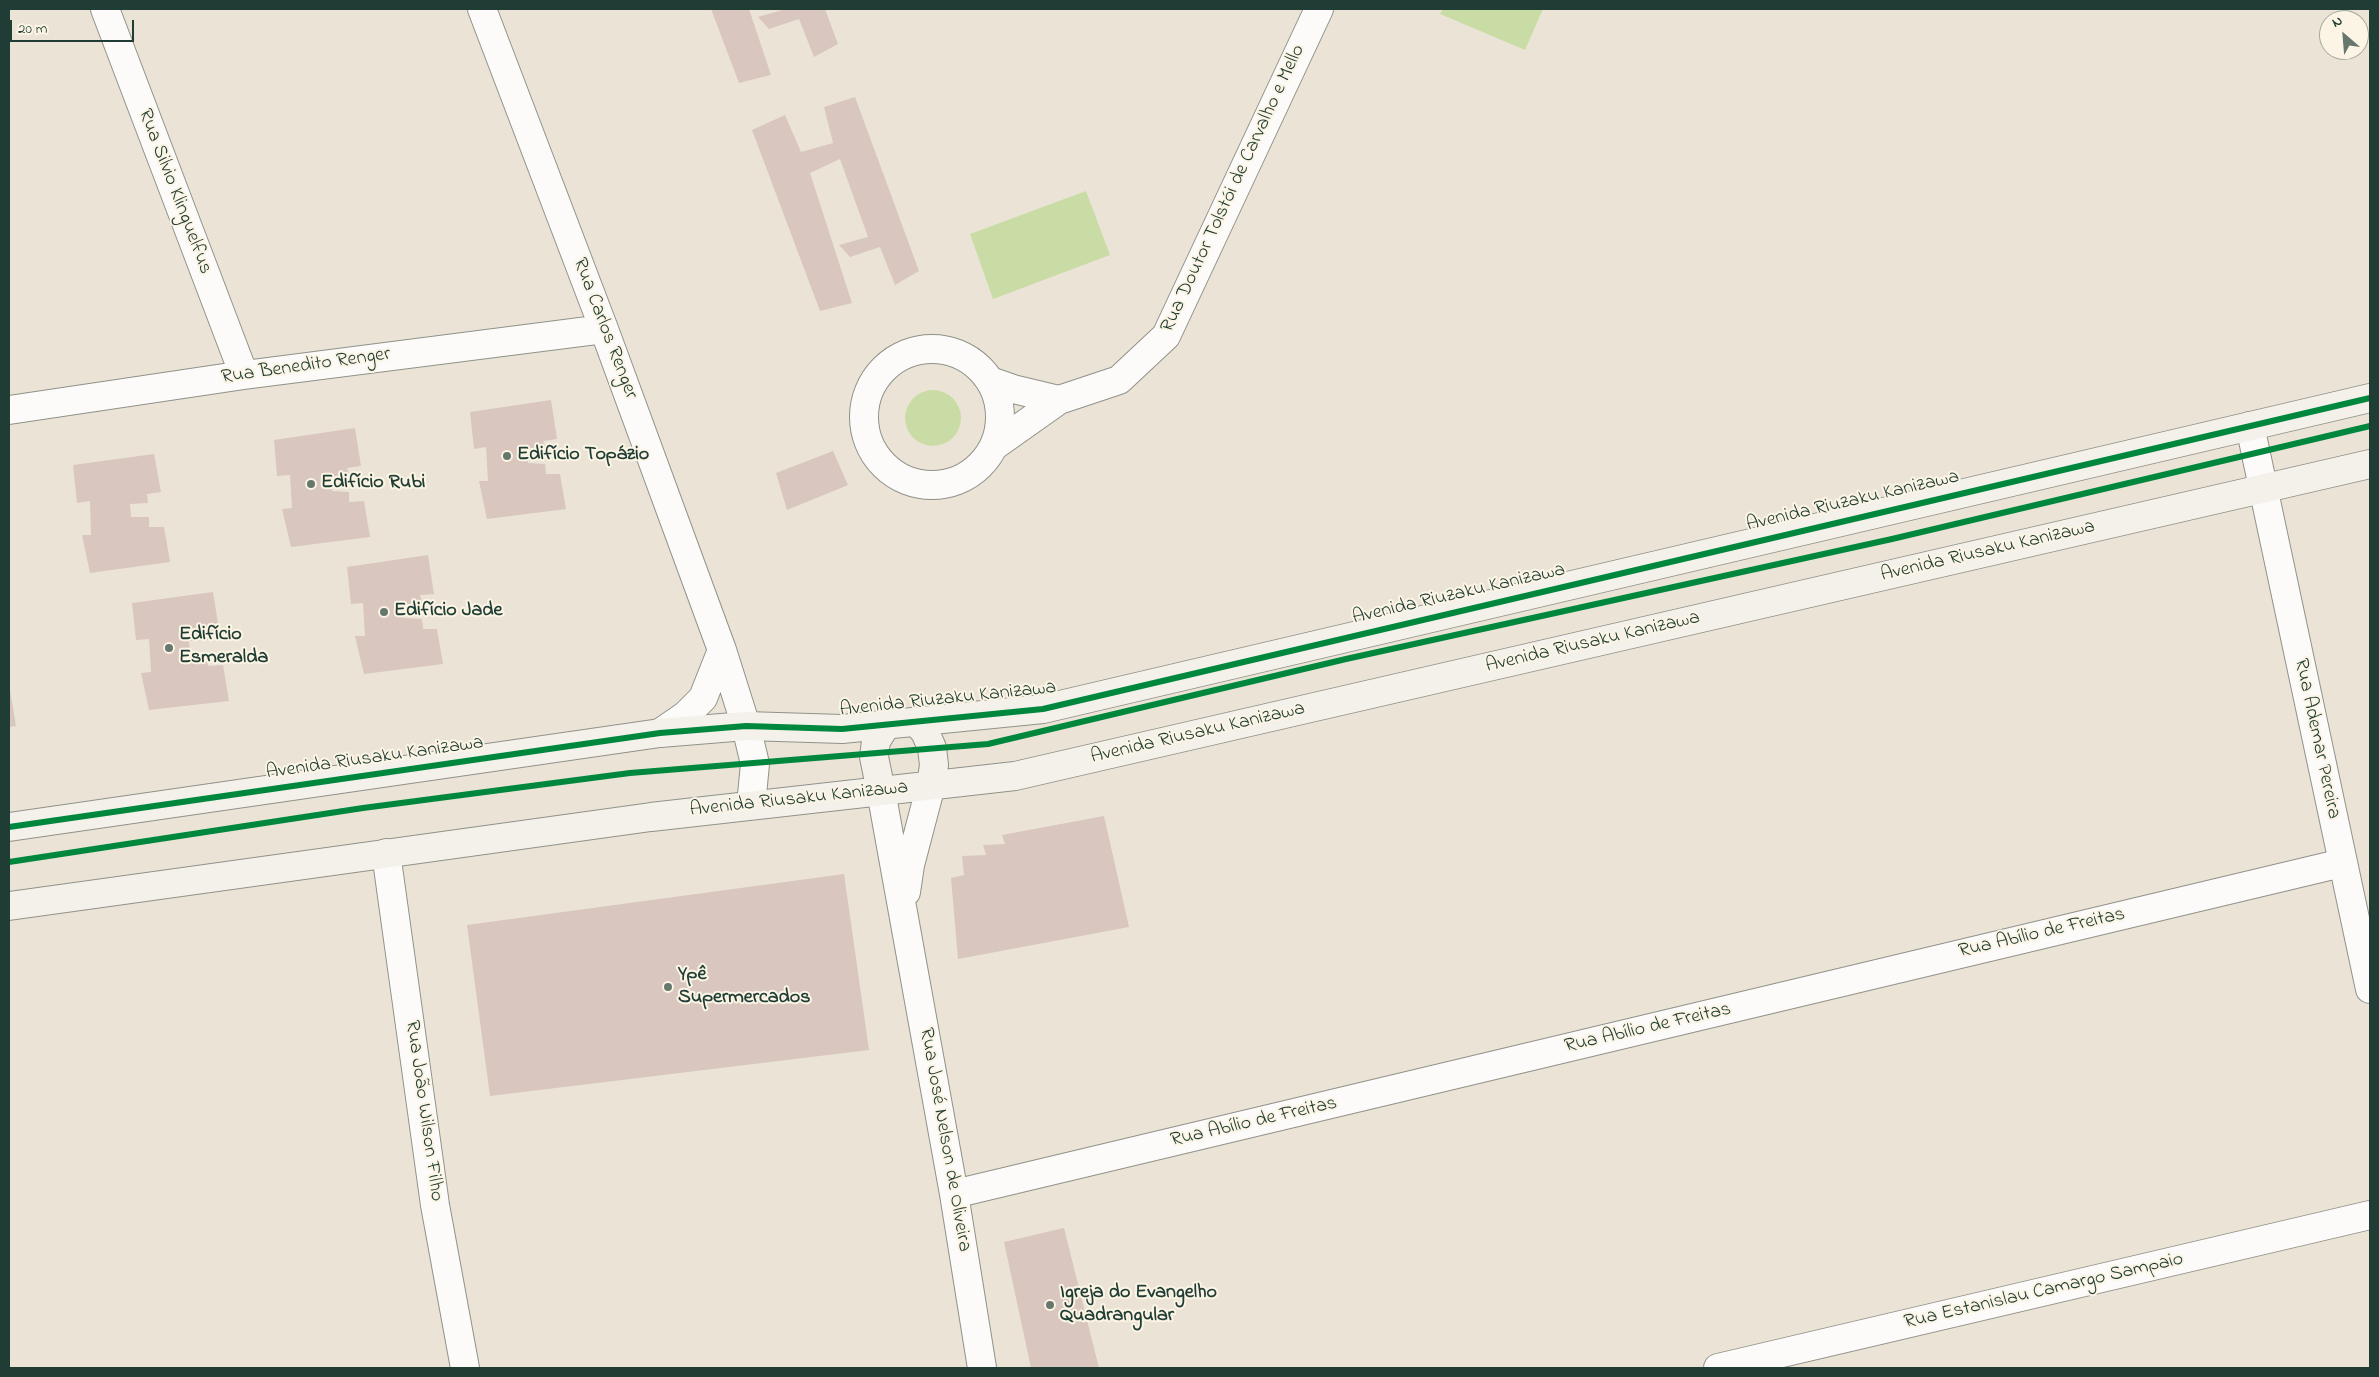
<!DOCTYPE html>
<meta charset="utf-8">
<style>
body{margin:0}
#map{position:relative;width:2379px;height:1377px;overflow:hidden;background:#ebe4d6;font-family:"Indie Flower",sans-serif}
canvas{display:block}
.frame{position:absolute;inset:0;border:10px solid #1f3d34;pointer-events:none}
.north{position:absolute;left:2319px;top:10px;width:50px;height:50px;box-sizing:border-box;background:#fcf5e5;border:1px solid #a4ab9e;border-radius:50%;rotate:333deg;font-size:14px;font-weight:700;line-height:20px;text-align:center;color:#1f3d34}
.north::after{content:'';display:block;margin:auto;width:18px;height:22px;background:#66776d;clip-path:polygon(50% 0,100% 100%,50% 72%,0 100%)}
.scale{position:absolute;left:10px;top:20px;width:124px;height:22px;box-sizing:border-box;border:2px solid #1f3d34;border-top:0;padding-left:6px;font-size:15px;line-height:18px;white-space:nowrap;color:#1f3d34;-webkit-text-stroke:4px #fcf5e5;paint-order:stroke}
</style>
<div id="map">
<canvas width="2379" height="1377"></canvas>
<div class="frame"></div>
<div class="north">N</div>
<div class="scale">20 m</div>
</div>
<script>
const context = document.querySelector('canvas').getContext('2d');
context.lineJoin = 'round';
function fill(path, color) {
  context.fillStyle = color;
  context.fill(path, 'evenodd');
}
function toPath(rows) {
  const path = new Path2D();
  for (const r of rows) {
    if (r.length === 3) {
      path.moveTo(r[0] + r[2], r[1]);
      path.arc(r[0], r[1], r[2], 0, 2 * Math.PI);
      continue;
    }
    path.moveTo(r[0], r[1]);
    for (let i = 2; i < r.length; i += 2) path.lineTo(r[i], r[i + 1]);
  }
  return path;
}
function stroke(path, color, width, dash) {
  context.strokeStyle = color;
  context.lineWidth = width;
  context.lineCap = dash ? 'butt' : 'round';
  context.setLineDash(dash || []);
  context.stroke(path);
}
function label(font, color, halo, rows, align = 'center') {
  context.font = font + ' "Indie Flower",sans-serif';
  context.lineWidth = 4;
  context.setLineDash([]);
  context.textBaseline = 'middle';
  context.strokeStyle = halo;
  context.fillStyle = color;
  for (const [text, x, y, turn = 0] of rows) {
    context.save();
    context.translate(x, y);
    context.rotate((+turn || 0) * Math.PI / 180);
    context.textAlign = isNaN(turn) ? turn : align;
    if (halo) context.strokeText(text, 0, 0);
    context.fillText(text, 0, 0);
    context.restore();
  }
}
const green = toPath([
 [1443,9,1543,9,1525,50,1440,14],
 [1086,191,1110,255,993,299,970,234],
 [933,418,28]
]);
const building = toPath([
 [711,9,749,9,771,75,739,83],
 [786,9,825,9,838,44,814,57,799,19,769,29,758,17],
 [855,97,919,271,895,285,880,247,850,257,839,245,868,237,840,159,810,173,852,303,820,311,752,130,785,115,801,152,833,143,824,107],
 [551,400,557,439,543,441,546,449,527,450,528,463,545,464,546,474,560,474,566,509,487,519,479,481,488,481,486,447,474,449,470,412],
 [355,428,361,466,347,468,350,477,331,477,332,491,349,492,349,502,364,501,370,537,291,547,282,509,292,508,290,475,277,476,274,440],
 [833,451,848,485,787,510,776,473],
 [154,454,161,492,147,494,148,503,130,504,131,517,149,517,149,527,164,527,170,562,90,573,82,535,91,535,90,501,77,503,73,465],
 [428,555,434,594,420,595,422,604,404,605,404,618,422,619,423,629,437,629,443,664,364,674,355,636,365,636,363,603,351,604,347,567],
 [213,592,219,630,206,632,208,640,189,641,190,654,207,655,208,666,223,665,229,701,149,710,141,673,151,672,149,639,136,640,132,603],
 [10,690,16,726,9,727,9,691],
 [1104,816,1129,927,958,959,951,878,964,875,962,856,986,855,983,845,1005,844,1002,835],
 [844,874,869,1050,490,1096,467,925],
 [1064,1228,1099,1368,1031,1368,1004,1242]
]);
const street = toPath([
 [105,9,244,375],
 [482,9,604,329,722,650,746,726,755,764,751,805],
 [932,417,68],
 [990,381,1013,389,1059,400],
 [9,410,244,375,604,329],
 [2250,426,2370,989],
 [994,446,1059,400,1119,380,1166,336,1319,9],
 [660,733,686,715,703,698,722,650],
 [881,791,954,1194,982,1368],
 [386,853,435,1205,465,1368],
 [906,892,910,865,931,785],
 [954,1194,2342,863],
 [1718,1368,2370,1215]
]);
const secondary = toPath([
 [916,722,925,732,932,748,934,765,931,785],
 [881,791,874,757,876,741,886,725],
 [9,827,660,733,746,726,842,729,1043,709,2370,398],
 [9,906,651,817,1015,776,2370,464]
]);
const cycleway = toPath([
 [9,827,660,733,746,726,842,729,1043,709,2370,398],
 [9,862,363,808,630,773,988,744,1346,659,1892,539,2370,426]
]);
const markers = [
 [507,456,5,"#66776d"],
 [311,484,5,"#66776d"],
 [384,612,5,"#66776d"],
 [169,648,5,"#66776d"],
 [668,987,5,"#66776d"],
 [1050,1305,5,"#66776d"]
];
const streetNames = [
 ["Rua Doutor Tolstói de Carvalho e Mello",1234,189,-65],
 ["Rua Silvio Klinguelfus",174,192,69],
 ["Rua Carlos Renger",604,329,69],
 ["Rua Benedito Renger",306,367,-8],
 ["Avenida Riuzaku Kanizawa",1853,502,-13],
 ["Avenida Riusaku Kanizawa",1988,552,-13],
 ["Avenida Riuzaku Kanizawa",1459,595,-13],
 ["Avenida Riusaku Kanizawa",1593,643,-13],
 ["Avenida Riuzaku Kanizawa",948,700,-6],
 ["Avenida Riusaku Kanizawa",1198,734,-13],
 ["Rua Ademar Pereira",2316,739,78],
 ["Avenida Riusaku Kanizawa",375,759,-8],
 ["Avenida Riusaku Kanizawa",799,800,-6],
 ["Rua Abílio de Freitas",2042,934,-13],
 ["Rua Abílio de Freitas",1648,1029,-13],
 ["Rua João Wilson Filho",423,1111,82],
 ["Rua Abílio de Freitas",1254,1123,-13],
 ["Rua José Nelson de Oliveira",944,1140,80],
 ["Rua Estanislau Camargo Sampaio",2044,1292,-13]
];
const poiNames = [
 ["Edifício Topázio",517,456],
 ["Edifício Rubi",321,484],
 ["Edifício Jade",394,612],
 ["Edifício",179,636],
 ["Esmeralda",179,659],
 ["Ypê",678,976],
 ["Supermercados",678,999],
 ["Igreja do Evangelho",1060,1294],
 ["Quadrangular",1060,1317]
];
fill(green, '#c9dca6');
fill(building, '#d8c6bf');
stroke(street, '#90928a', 30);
stroke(secondary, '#90928a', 30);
stroke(street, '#fcfbf9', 28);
stroke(secondary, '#f4f1ea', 28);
stroke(cycleway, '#00873e', 6);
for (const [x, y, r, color] of markers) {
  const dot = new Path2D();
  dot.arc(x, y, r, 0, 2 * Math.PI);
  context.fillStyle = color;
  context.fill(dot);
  stroke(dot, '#fcf5e5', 2);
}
label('20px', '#1f3d34', '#fcf5e5', streetNames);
label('bold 20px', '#1f3d34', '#fcf5e5', poiNames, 'left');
</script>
